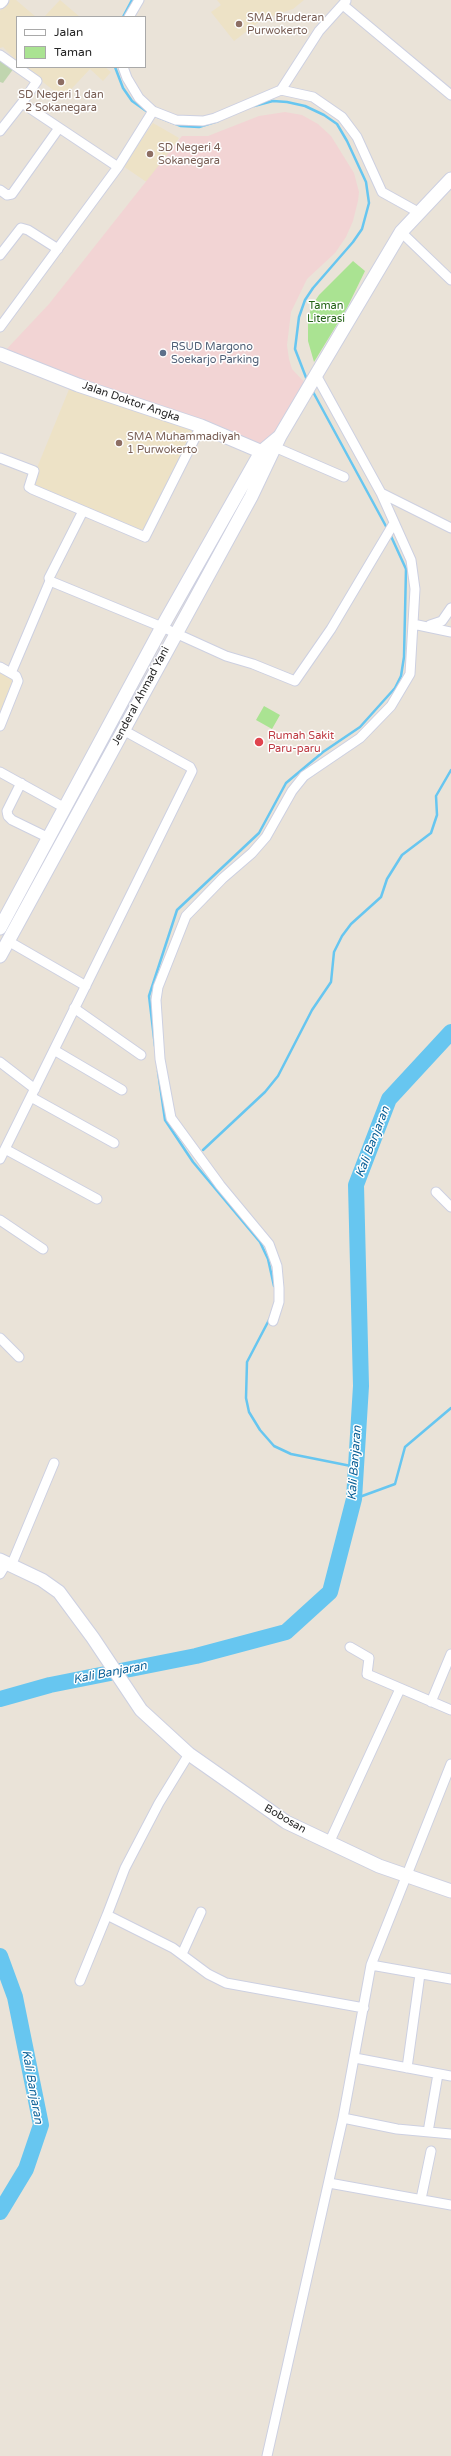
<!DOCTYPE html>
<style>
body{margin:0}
#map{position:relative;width:451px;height:2456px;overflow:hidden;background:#eae3d8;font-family:"Varela Round",sans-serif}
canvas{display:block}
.legend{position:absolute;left:16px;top:16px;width:130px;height:52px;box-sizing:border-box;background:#fff;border:1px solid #a9a9a9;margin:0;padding:5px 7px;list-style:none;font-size:12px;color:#272727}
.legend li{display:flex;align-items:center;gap:8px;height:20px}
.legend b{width:20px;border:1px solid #a9a9a9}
</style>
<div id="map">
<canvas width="451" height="2456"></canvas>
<ul class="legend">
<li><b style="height:5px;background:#fff"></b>Jalan</li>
<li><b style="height:11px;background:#aae392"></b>Taman</li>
</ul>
</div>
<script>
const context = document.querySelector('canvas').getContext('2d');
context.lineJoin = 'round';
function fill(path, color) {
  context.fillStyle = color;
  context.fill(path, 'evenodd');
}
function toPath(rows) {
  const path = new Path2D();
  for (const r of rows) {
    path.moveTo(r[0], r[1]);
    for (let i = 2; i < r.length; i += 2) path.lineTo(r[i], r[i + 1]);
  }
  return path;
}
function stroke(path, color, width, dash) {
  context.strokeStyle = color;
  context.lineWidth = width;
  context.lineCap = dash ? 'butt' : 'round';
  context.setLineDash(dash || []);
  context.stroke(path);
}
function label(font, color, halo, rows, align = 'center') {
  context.font = font + ' "Varela Round",sans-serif';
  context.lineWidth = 3;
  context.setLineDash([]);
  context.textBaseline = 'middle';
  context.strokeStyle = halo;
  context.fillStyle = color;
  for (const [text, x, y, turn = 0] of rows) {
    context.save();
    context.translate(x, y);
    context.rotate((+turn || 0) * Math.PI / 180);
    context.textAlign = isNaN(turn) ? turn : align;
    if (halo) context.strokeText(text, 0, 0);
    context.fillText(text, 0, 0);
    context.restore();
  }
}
const education = toPath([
 [10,0,16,0,36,17,17,17,17,61,3,47,0,48,0,11],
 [60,0,80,17,44,17],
 [217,0,304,0,293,9,263,19,234,41,211,12,221,5],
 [24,67,105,67,111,72,103,81,90,69,63,98],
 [153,123,179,138,148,183,123,166],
 [72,382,201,426,145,534,30,485],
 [0,667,16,676,0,726]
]);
const medical = toPath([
 [285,112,302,115,318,124,331,136,354,173,359,192,358,201,353,221,346,237,335,253,307,279,291,312,287,345,289,359,292,369,309,387,303,400,262,449,2,354,49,304,182,136,208,136,259,116]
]);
const green = toPath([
 [353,261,365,271,347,308,314,362,308,341,308,323,311,307,319,295],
 [264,706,280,715,272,729,256,720]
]);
const cemetery = toPath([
 [0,59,14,68,3,83,0,82]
]);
const stream = toPath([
 [123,17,132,0],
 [115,67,123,88,132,101,149,113],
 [254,106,273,101,287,102,305,106,324,115,337,124,347,141,366,182,369,203,362,229,353,242,313,288,305,300,299,317,295,349,307,380],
 [158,117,181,126,199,127,218,121],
 [312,390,388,530],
 [155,1046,149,996,177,910,259,833,286,783,323,752,360,727,395,688,401,676,404,657,406,569,390,534],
 [158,1071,165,1120,193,1162,260,1242,268,1259,274,1286],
 [203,1150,265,1092,278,1076,312,1010,331,982,334,952,342,936,351,924,381,897,387,879,402,855,431,833,437,815,436,796,451,770],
 [270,1318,247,1362,246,1398,249,1412,260,1430,274,1446,291,1454,356,1467],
 [354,1499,395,1484,405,1447,451,1408]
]);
const river = toPath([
 [0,1699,50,1685,196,1656,286,1632,330,1592,354,1499,361,1386,356,1185,389,1099,451,1032],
 [0,1956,15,1997,41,2125,26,2169,0,2212]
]);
const street = toPath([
 [343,5,451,95],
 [129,17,139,0],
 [0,55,17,67],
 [17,67,37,81,22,103],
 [123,67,127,78,139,98,153,111,176,120,203,121,215,118,281,90,313,97,342,117,357,137,382,192,418,212],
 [281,90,319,31,346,1],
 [0,131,22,103,118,167],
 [0,190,7,195,12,194,59,128],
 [401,232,451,280],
 [0,255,21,228,28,230,58,249],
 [0,327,118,167,153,111],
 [270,445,344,477],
 [0,458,34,471,29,487,32,489,145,537,201,426],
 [381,493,451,528],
 [50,581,162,627,226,656,253,664,295,681,331,629,394,523],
 [413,624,451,632],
 [430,625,442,621,451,608],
 [0,667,16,676,18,681,0,726],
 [11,673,50,581,49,578,83,511],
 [0,772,65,808],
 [21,783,7,811,8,816,12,820,49,838],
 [8,941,86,986],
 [74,1008,141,1055],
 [54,1050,122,1090],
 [0,1062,35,1089],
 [31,1097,114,1143],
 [5,1149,97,1199],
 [0,1159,192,771,190,767,123,730],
 [436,1192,451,1207],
 [0,1220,43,1249],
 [273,1321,279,1302,279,1288,277,1266,269,1244,220,1185,171,1118,160,1059,156,1000,158,987,186,916,223,878,252,853,266,837,292,791,304,776,360,738,391,706,410,674,415,589,411,560,381,493,316,375],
 [0,1338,19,1357],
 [11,1566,54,1463],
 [0,1574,6,1564],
 [350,1647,369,1658,367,1674,451,1710],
 [431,1702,451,1654],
 [189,1754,159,1803,125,1868,107,1915,173,1948,208,1974,226,1983,364,2008],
 [329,1843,400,1689],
 [182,1954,201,1912],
 [371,1965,451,1979],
 [80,1981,107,1915],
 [355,2058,451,2076],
 [407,2068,420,1974],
 [343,2118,397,2129,451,2134],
 [428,2132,438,2074],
 [329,2183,451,2205],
 [421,2199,431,2151],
 [267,2456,343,2118,371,1965,451,1764]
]);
const secondary = toPath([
 [0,2,2,0],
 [0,354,78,385,201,426,269,455],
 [0,928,162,627,261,452,279,437],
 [0,956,251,497,280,436,316,375,401,232,451,179],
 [0,1560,42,1580,59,1592,93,1638,141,1710,189,1754,286,1822,379,1866,451,1891]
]);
const markers = [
 [239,24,4,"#8d6e63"],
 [61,82,4,"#8d6e63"],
 [150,154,4,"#8d6e63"],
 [163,353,4,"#5c6f8a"],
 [119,443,4,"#8d6e63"],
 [259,742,5,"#e0444e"]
];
const educationNames = [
 ["SMA Bruderan",247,18],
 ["Purwokerto",247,31],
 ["SD Negeri 1 dan",61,95,"center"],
 ["2 Sokanegara",61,108,"center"],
 ["SD Negeri 4",158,148],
 ["Sokanegara",158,161],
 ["SMA Muhammadiyah",127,437],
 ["1 Purwokerto",127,450]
];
const parkNames = [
 ["Taman",326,306],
 ["Literasi",326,319]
];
const serviceNames = [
 ["RSUD Margono",171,347],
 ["Soekarjo Parking",171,360]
];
const streetNames = [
 ["Jalan Doktor Angka",131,402,19],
 ["Jenderal Ahmad Yani",141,696,-62],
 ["Bobosan",285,1819,30]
];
const healthNames = [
 ["Rumah Sakit",268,736],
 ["Paru-paru",268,749]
];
const waterNames = [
 ["Kali Banjaran",373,1142,-69],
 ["Kali Banjaran",355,1463,-86],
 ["Kali Banjaran",110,1673,-11],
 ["Kali Banjaran",32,2087,80]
];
fill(education, '#ede2c6');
fill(medical, '#f2d4d4');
fill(green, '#aae392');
fill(cemetery, '#c0d5af');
stroke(stream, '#67c6f0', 2.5);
stroke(river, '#67c6f0', 16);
stroke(street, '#cdd0e1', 11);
stroke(secondary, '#cdd0e1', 15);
stroke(street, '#fff', 9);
stroke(secondary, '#fff', 13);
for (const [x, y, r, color] of markers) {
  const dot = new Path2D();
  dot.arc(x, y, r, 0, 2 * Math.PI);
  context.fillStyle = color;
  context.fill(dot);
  stroke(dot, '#fff', 1.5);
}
label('11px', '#785e54', '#fff', educationNames, 'left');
label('11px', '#246417', '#fff', parkNames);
label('11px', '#4e5e75', '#fff', serviceNames, 'left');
label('11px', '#272727', '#fff', streetNames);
label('11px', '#be3a42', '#fff', healthNames, 'left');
label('italic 12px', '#0a6198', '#fff', waterNames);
</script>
